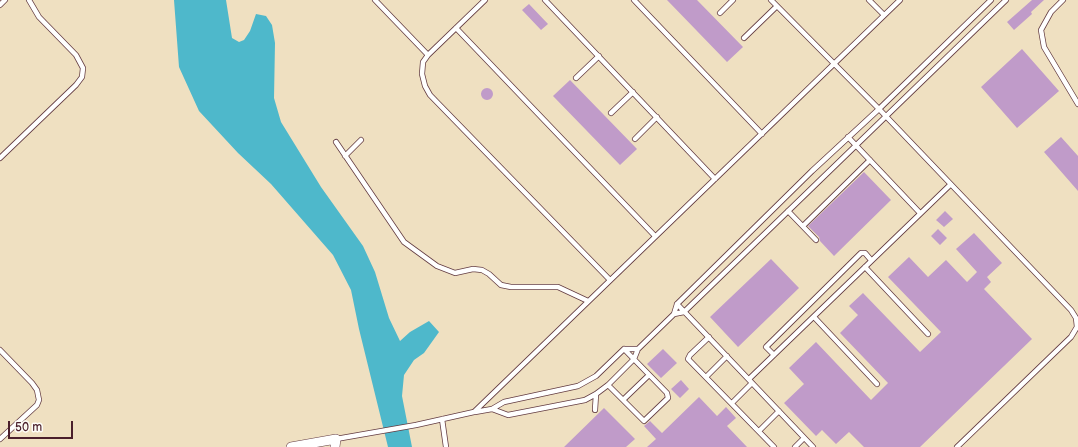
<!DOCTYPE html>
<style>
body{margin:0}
#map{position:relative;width:1078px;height:447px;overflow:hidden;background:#efe0c1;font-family:"Balsamiq Sans",sans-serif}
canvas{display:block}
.scale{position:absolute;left:8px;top:421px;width:65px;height:18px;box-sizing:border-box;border:2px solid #4a1f2b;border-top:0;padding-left:5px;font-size:12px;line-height:14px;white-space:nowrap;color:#4a1f2b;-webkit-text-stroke:3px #fdfcf7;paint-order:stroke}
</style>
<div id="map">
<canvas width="1078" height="447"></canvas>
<div class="scale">50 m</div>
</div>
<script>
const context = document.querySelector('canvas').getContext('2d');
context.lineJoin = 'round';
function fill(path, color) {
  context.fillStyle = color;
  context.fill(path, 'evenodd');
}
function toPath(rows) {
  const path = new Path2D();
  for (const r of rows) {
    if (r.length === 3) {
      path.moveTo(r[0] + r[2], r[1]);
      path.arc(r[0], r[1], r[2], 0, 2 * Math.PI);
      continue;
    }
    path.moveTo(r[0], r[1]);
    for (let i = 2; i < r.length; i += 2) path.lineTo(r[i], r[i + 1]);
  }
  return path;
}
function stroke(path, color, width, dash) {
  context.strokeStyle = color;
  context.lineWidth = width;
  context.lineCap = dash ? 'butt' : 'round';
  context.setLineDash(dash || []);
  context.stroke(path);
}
const water = toPath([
 [174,0,226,0,232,38,239,42,244,40,250,31,256,14,266,16,272,25,275,43,274,98,281,122,321,187,363,246,375,272,389,318,400,341,410,332,429,321,439,332,424,353,414,360,404,375,402,396,412,447,388,447,359,329,351,290,333,255,271,184,238,153,199,111,179,67]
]);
const building = toPath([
 [667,0,697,0,743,47,727,62],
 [1032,0,1044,0,1031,12,1032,14,1014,30,1007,22],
 [529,4,548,24,541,30,522,10],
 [1022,49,1059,91,1017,128,981,87],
 [570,80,637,149,620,165,553,96],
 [487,94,6],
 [1061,137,1078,156,1078,191,1044,152],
 [864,172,891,200,834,256,820,241,819,237,808,226],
 [945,211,953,219,944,227,936,220],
 [938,229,947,238,940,245,931,236],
 [974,233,1002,263,987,277,991,282,984,289,1032,339,920,447,864,447,849,432,836,444,822,430,816,436,784,403,804,384,789,368,816,342,871,400,888,383,840,333,858,315,849,306,863,293,920,352,941,332,888,277,909,257,928,277,946,260,967,282,977,272,956,249],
 [771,259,799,288,738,347,710,317],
 [663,349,677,363,661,378,647,364],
 [681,380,689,389,680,398,671,389],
 [699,397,717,416,726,407,736,418,727,426,747,447,647,447,656,439,644,426,650,421,662,433],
 [604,408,635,439,626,447,564,447]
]);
const service = toPath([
 [375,0,428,55],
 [485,0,428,55,423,62,422,74,425,86,430,95,610,280],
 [545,0,715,179],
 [634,0,762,134],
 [771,0,879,109,1071,310,1076,318,1077,327,1071,337,957,447],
 [869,0,884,15],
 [1063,0,1051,12,1041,30,1044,47,1078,104],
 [0,5,5,0],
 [720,13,733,0],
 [456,28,655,236],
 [744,38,777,6],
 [576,78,599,56],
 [611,113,633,92],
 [848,137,920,213],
 [635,139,657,117],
 [336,142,404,242,437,266,455,273,473,269,482,270,489,274,501,285,511,287,558,287,588,301],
 [345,156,361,140],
 [0,158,76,85,82,77,83,68,76,55,39,17,29,0],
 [788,211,816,240],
 [803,226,870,160],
 [865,267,928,334],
 [677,304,813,447],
 [674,314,684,312,1006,0],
 [814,317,877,384],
 [709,337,690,355,688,359,774,447],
 [0,350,32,383,37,390,39,400,37,405,0,439],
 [774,355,766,347,861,253,865,253,871,260],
 [706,377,727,356],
 [749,379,950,185],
 [608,385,644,421,668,398,667,393,624,349],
 [623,400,649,375],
 [732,403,752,383],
 [492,409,508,415,585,400,596,394,608,385,634,359,638,349,674,314,677,304,812,171,879,109,991,0],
 [595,410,596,394],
 [475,412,492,409,504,402,578,386,596,376,624,349,638,349],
 [442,419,446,447],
 [759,431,779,411],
 [336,439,416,425,474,412,900,0],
 [795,447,804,438]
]);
const minor = toPath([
 [291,447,336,439,335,447]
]);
fill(water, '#4eb8cb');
fill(building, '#c09bc9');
stroke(service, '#633c42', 6);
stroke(minor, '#633c42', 10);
stroke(service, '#fff', 4.5);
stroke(minor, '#fff', 9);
</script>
